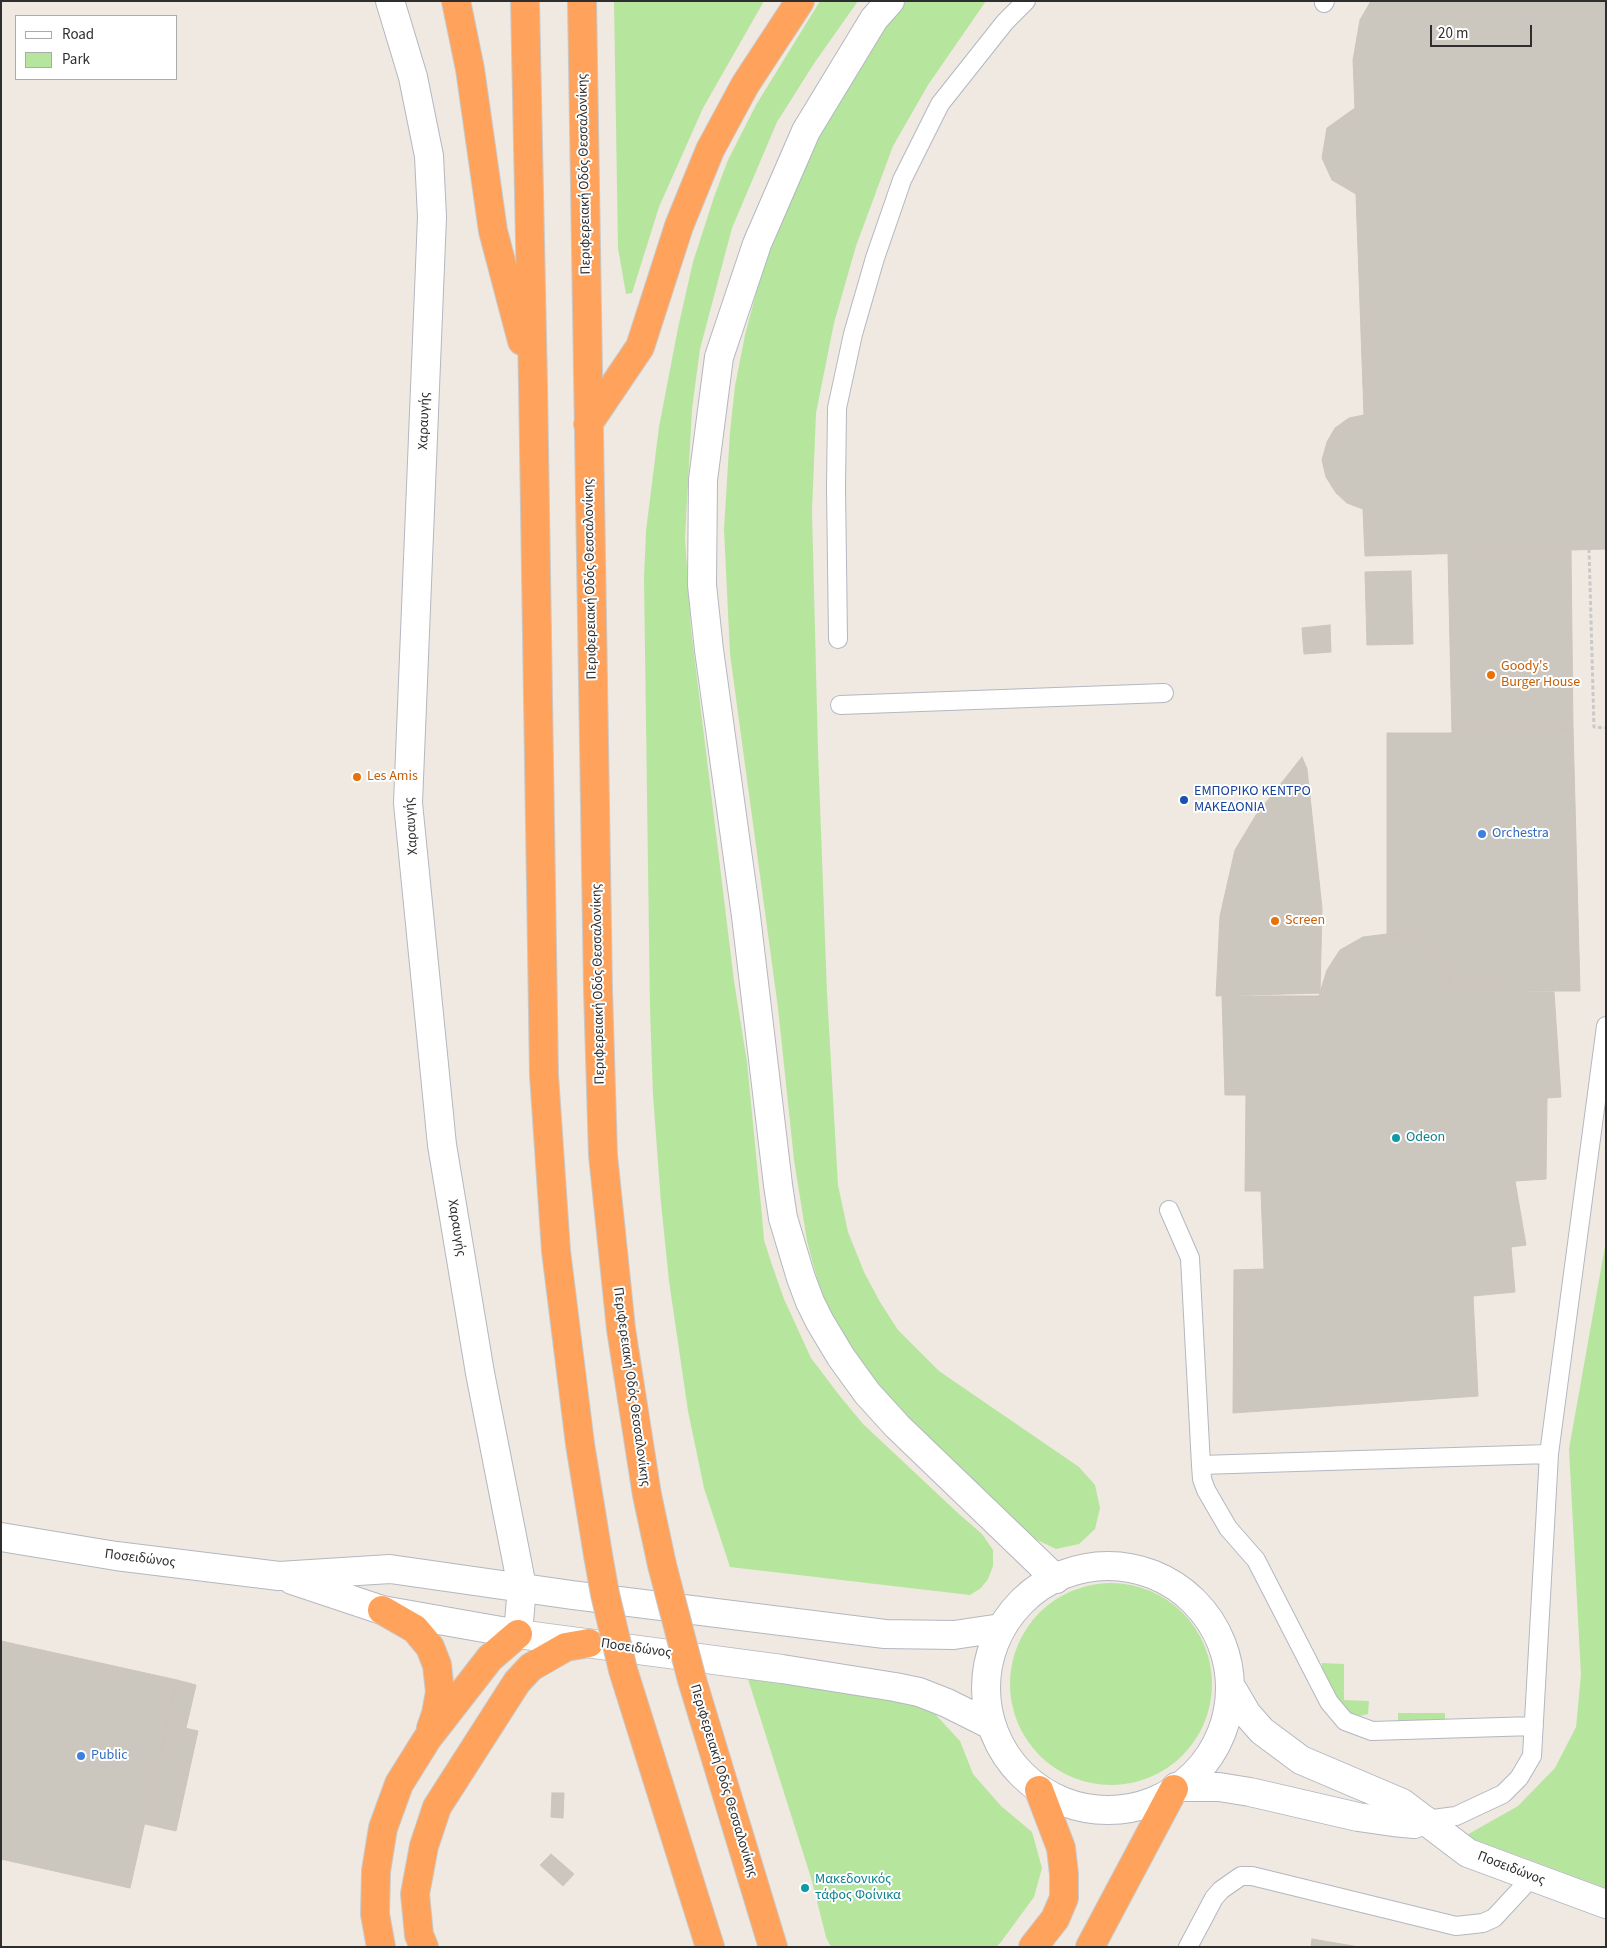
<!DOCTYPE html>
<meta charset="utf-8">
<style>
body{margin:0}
#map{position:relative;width:1607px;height:1948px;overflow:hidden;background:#efe9e1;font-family:"Source Sans 3",sans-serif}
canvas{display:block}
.frame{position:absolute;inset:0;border:2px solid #2e2e2e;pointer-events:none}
.legend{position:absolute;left:15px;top:15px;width:162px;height:65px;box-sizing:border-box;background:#fff;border:1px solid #ababab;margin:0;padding:6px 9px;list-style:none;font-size:15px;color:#2e2e2e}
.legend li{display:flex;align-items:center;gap:10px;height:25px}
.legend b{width:25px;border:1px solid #ababab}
.scale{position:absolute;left:1430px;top:25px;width:102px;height:22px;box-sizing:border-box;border:2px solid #2e2e2e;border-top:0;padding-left:6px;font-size:15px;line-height:18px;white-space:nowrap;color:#2e2e2e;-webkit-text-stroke:4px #fff;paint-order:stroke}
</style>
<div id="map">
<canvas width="1607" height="1948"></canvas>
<div class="frame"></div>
<ul class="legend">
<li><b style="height:6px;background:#fff"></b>Road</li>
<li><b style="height:14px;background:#b6e59e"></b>Park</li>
</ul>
<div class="scale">20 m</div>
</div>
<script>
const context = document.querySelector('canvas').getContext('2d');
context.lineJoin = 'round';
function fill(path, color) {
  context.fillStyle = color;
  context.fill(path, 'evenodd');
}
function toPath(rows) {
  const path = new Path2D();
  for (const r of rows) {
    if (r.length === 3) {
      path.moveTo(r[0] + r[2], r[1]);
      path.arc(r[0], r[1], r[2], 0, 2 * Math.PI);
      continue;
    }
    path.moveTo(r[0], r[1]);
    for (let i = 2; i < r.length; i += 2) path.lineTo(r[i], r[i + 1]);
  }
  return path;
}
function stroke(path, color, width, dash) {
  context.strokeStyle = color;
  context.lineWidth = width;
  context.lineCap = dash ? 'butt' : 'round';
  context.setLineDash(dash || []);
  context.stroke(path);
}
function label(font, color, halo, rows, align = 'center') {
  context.font = font + ' "Source Sans 3",sans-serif';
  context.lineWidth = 4;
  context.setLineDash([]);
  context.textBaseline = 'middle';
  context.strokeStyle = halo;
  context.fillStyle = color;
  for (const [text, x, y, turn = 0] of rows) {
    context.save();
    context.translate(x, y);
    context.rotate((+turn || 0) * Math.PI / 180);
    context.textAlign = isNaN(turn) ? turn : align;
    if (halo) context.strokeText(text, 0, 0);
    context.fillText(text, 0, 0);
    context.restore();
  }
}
const green = toPath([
 [614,1,764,1,703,108,659,207,632,293,626,294,618,248],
 [820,1,858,1,815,62,777,122,732,228,700,349,692,409,685,538,691,629,734,981,747,1062,762,1216,764,1240,771,1262,784,1299,811,1358,839,1395,863,1424,960,1515,982,1534,993,1550,993,1566,988,1579,981,1588,970,1595,730,1567,704,1488,688,1411,669,1281,661,1203,653,1095,650,1009,644,578,646,531,659,427,678,328,693,262,714,197,728,160,756,105],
 [906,1,986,1,928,85,893,146,856,246,834,323,816,413,812,511,818,751,827,993,838,1185,848,1232,864,1272,880,1302,898,1330,939,1371,1079,1467,1095,1485,1100,1508,1095,1529,1079,1544,1056,1549,1035,1539,883,1397,843,1344,820,1290,807,1241,794,1160,778,1008,730,654,724,529,730,432,735,386,745,335,759,282,789,197,807,154,862,60],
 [1606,1241,1606,1888,1465,1836,1518,1806,1555,1768,1576,1727,1581,1675,1569,1449],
 [1111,1684,101],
 [1322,1663,1344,1664,1344,1700,1369,1701,1368,1714,1359,1716,1350,1713,1335,1700,1322,1672],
 [748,1679,906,1700,935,1714,960,1741,973,1774,1001,1806,1032,1832,1042,1868,1034,1897,1001,1942,996,1947,831,1947,826,1937,812,1881],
 [1398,1713,1445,1713,1445,1720,1398,1721]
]);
const building = toPath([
 [1371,1,1606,1,1606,549,1365,556,1363,509,1347,503,1336,493,1326,477,1322,460,1327,442,1335,428,1349,418,1364,415,1356,194,1332,180,1322,158,1327,128,1355,108,1353,60,1360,20,1371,1],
 [1571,550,1573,729,1452,733,1448,554,1571,550],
 [1411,571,1413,644,1367,645,1365,572,1411,571],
 [1330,625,1331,652,1304,654,1302,628,1330,625],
 [1573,729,1580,991,1452,991,1447,965,1431,946,1410,936,1387,934,1387,733,1452,733,1573,729],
 [1302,757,1307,769,1322,908,1320,993,1216,996,1220,916,1235,850,1256,815,1302,757],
 [1387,934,1410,936,1431,946,1447,965,1452,991,1554,992,1561,1097,1547,1098,1546,1179,1515,1181,1526,1245,1511,1247,1515,1292,1473,1296,1478,1396,1233,1413,1234,1270,1264,1269,1261,1191,1245,1191,1246,1095,1225,1095,1222,996,1319,996,1327,970,1340,950,1363,937,1387,934],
 [1,1641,177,1680,130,1888,1,1859,1,1641],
 [177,1680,196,1685,186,1728,167,1724,177,1680],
 [167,1724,198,1731,176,1831,145,1824,167,1724],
 [552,1793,564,1793,563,1818,551,1817,552,1793],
 [551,1854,574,1874,563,1886,540,1865,551,1854],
 [1312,1939,1359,1947,1311,1947,1312,1939]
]);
const path = toPath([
 [1589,549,1594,727,1606,728]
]);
const lane = toPath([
 [1324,3,1325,1],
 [838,639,836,488,837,408,853,334,875,258,902,180,940,104,1005,22,1026,1],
 [840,705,1164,693],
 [1169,1210,1190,1258,1201,1465,1549,1454],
 [1201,1465,1202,1479,1206,1490,1228,1528,1256,1560,1329,1702,1345,1721,1372,1731,1534,1726],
 [1425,1820,1456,1816,1503,1794,1519,1778,1532,1756,1549,1454,1606,1026],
 [1188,1947,1214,1898,1221,1890,1241,1876,1252,1876,1456,1926,1483,1923,1494,1918,1532,1877]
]);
const street = toPath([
 [390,1,413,77,429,156,432,217,408,803,442,1145,480,1373,522,1587],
 [890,1,874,19,806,131,757,244,719,357,703,480,702,585,709,650,746,916,778,1185,783,1218,801,1278,810,1302,820,1322,841,1357,867,1393,897,1426,1056,1579]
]);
const secondary = toPath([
 [1,1537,116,1556,279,1576,390,1569,572,1595,885,1634,954,1635,1001,1628],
 [1108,1688,122],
 [292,1580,382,1610,518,1634,782,1669,895,1687,919,1692,947,1703,991,1725],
 [518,1634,522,1587],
 [1233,1690,1247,1714,1262,1731,1301,1760,1402,1803,1468,1853,1606,1904],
 [1176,1787,1219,1787,1250,1792,1358,1817,1393,1822,1414,1824,1425,1820]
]);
const highway = toPath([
 [456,1,470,69,493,231,522,341],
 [525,1,533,384,544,1075,556,1251,580,1444,598,1555],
 [582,1,598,990,603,1155,621,1329,647,1495,662,1565],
 [588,424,640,347,679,226,710,150,745,85,800,1],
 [382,1610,415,1629,430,1647,437,1665,440,1692,436,1714,431,1728],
 [623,1670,710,1947],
 [692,1680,773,1947],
 [381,1947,375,1914,376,1871,383,1828,399,1784,427,1739,490,1658,518,1634],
 [424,1947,419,1935,415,1894,424,1846,437,1807,517,1682,531,1667,566,1647,589,1643],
 [1033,1947,1055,1919,1064,1898,1064,1874,1061,1848,1039,1790],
 [1090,1947,1174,1789]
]);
const highwayBridge = toPath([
 [598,1555,605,1594,623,1670],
 [662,1565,692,1680]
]);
const markers = [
 [1491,675,5,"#e8710a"],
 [357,777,5,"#e8710a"],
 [1184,800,5,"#1a4fb4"],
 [1482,834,5,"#3f7fe0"],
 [1275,921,5,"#e8710a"],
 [1396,1138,5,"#0f9aa8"],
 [81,1756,5,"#3f7fe0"],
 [805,1888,5,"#0f9aa8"]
];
const streetNames = [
 ["Περιφερειακή Οδός Θεσσαλονίκης",585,174,-91],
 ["Χαραυγής",425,421,-88],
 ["Περιφερειακή Οδός Θεσσαλονίκης",591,579,-91],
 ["Χαραυγής",412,826,-94],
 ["Περιφερειακή Οδός Θεσσαλονίκης",599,984,-91],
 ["Χαραυγής",456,1228,81],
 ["Περιφερειακή Οδός Θεσσαλονίκης",631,1387,82],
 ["Ποσειδώνος",140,1559,7],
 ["Ποσειδώνος",636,1649,8],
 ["Περιφερειακή Οδός Θεσσαλονίκης",723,1781,73],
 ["Ποσειδώνος",1511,1869,21]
];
const foodNames = [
 ["Goody's",1501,667],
 ["Burger House",1501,683],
 ["Les Amis",367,777],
 ["Screen",1285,921]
];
const transitNames = [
 ["ΕΜΠΟΡΙΚΟ ΚΕΝΤΡΟ",1194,792],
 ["ΜΑΚΕΔΟΝΙΑ",1194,808]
];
const shopNames = [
 ["Orchestra",1492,834],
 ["Public",91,1756]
];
const cultureNames = [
 ["Odeon",1406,1138],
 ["Μακεδονικός",815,1880],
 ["τάφος Φοίνικα",815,1896]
];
fill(green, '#b6e59e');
fill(building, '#cbc7bf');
stroke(building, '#cbc5ba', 1);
stroke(lane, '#b4b7c1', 20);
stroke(street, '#b4b7c1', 30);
stroke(secondary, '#b4b7c1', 30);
stroke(highway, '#c9c9c9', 30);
stroke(path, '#c9c9c9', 3, [4, 2.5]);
stroke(lane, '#fff', 18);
stroke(street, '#fff', 28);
stroke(secondary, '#fff', 28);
stroke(highway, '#ffa35c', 28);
stroke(highwayBridge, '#c9c9c9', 30, []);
stroke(highwayBridge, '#ffa35c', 28);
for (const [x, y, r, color] of markers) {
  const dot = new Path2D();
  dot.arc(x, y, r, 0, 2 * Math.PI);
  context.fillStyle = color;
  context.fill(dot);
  stroke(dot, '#fff', 2);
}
label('14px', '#2e2e2e', '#fff', streetNames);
label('14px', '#c56008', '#fff', foodNames, 'left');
label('14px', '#164399', '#fff', transitNames, 'left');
label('14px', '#366cbe', '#fff', shopNames, 'left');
label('14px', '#0d838f', '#fff', cultureNames, 'left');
</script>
